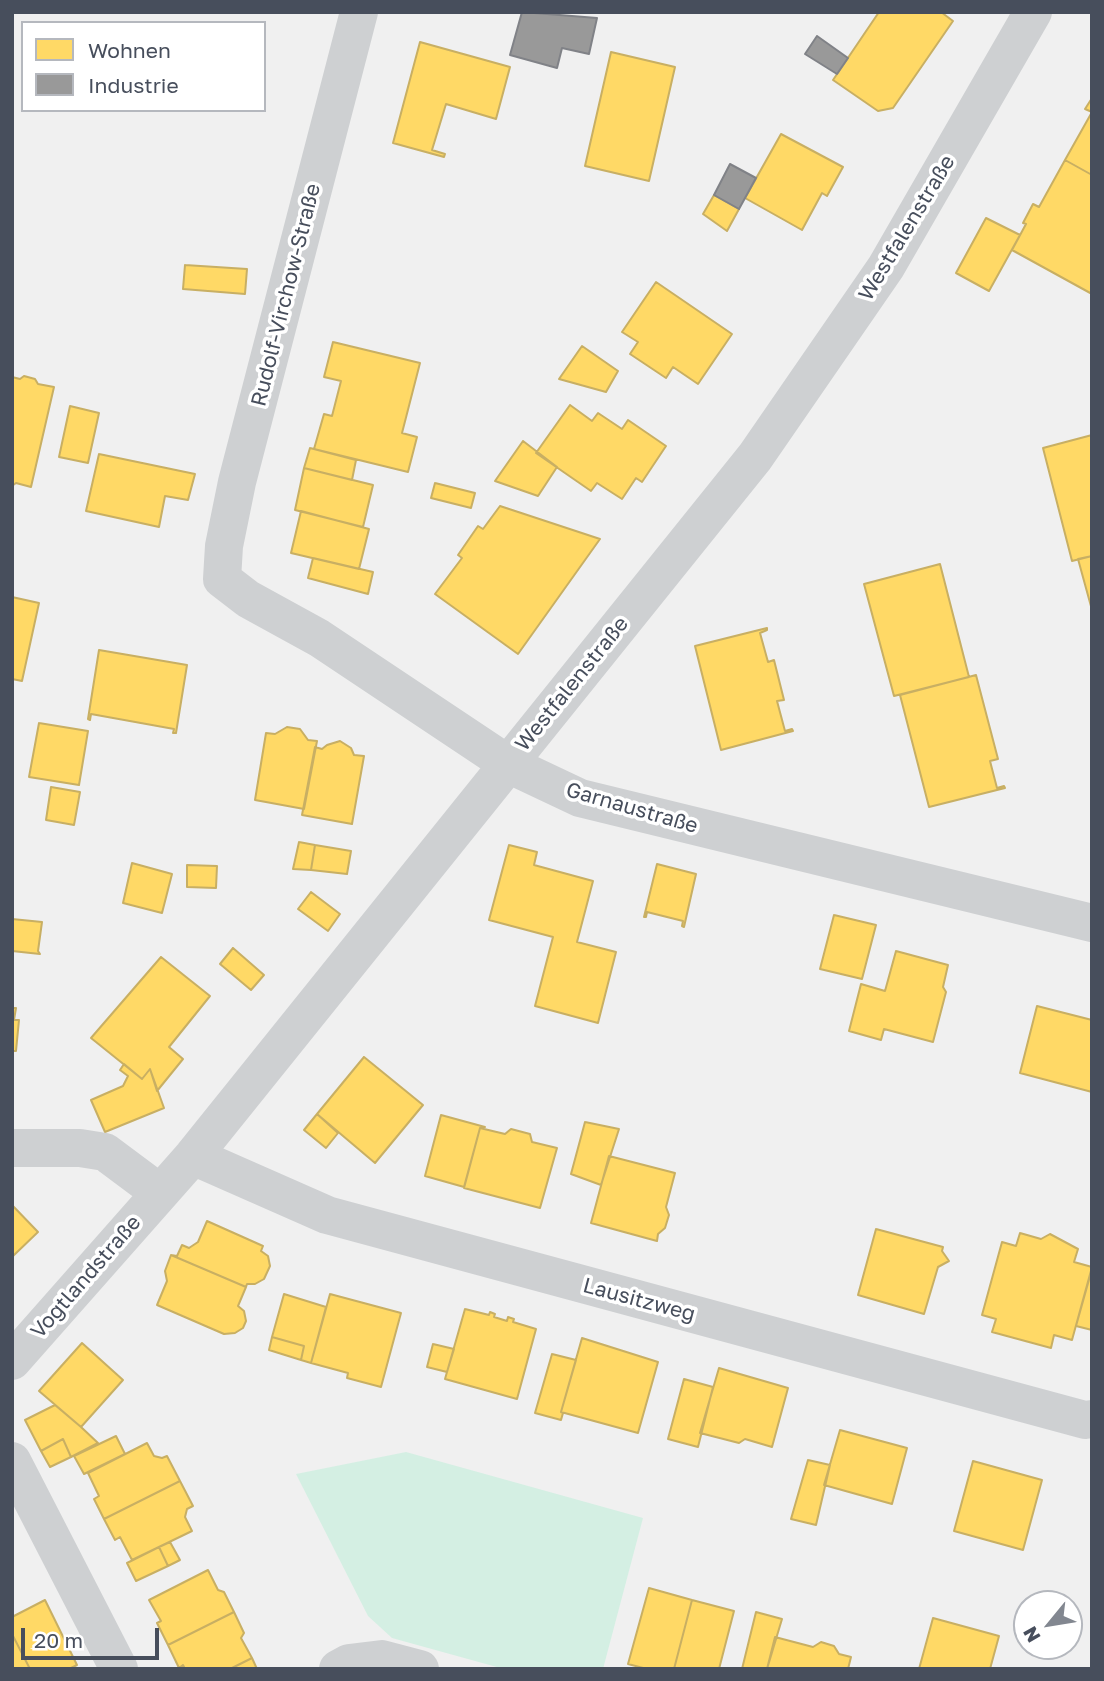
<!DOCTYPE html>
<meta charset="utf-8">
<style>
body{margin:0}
#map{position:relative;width:1104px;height:1681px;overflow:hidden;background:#f0f0f0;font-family:"Golos Text",sans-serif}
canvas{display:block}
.frame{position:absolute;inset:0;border:14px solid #474e5c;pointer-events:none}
.legend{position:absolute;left:21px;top:21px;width:245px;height:91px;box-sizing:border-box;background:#fff;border:2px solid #b5b8be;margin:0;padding:9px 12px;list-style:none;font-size:21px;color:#474e5c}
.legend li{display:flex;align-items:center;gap:14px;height:35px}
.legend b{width:35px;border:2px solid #b5b8be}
.north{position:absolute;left:1013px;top:1590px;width:70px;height:70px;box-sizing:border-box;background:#fff;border:2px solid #b5b8be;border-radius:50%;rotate:240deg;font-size:19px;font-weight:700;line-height:28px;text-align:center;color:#474e5c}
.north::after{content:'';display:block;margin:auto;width:24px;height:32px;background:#828790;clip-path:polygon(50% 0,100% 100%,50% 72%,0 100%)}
.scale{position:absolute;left:21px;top:1628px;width:138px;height:32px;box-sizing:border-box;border:4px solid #474e5c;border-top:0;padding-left:9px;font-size:21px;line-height:24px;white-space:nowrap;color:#474e5c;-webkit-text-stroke:5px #fff;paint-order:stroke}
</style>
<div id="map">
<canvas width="1104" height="1681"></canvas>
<div class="frame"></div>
<ul class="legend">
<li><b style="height:19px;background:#ffd966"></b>Wohnen</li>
<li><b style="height:19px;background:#999"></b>Industrie</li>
</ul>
<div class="north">N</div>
<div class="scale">20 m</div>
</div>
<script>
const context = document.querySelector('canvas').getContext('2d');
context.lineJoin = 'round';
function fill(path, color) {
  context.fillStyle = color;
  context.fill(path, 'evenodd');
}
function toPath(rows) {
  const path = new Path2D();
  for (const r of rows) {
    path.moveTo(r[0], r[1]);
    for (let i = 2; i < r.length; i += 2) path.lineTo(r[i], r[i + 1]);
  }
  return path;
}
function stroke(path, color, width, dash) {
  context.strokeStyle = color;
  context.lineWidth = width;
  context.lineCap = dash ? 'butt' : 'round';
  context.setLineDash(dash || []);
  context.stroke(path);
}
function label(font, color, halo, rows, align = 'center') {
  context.font = font + ' "Golos Text",sans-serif';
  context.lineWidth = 7;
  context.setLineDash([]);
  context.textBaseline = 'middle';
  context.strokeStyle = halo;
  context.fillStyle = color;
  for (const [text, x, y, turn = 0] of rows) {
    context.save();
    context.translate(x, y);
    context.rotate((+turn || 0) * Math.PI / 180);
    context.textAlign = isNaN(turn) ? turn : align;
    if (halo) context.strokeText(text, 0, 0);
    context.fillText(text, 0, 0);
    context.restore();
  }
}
const green = toPath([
 [406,1452,643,1518,603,1669,504,1669,392,1638,368,1616,296,1474]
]);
const homes = toPath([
 [879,12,941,12,953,21,893,108,878,111,833,80,879,12],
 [420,42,510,67,496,119,446,104,432,150,445,154,444,157,393,143,420,42],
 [611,52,675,67,649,181,585,166,611,52],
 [1092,98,1092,175,1065,160,1092,112,1085,109,1092,98],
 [781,134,843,167,827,196,822,193,802,230,745,198,781,134],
 [1065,160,1092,175,1092,294,1012,250,1026,224,1023,223,1033,204,1039,207,1065,160],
 [714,195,739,209,727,231,703,214,714,195],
 [986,218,1020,235,989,291,956,273,986,218],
 [185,265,247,269,245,294,183,289,185,265],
 [656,282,732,334,698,384,673,367,666,378,630,354,638,342,622,332,656,282],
 [333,342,420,363,402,433,417,437,408,472,314,449,324,414,332,416,341,381,324,377,333,342],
 [582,346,618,371,606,392,559,379,582,346],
 [24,376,35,379,38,384,54,387,31,487,16,483,12,486,12,377,20,379,24,376],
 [570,405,592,421,598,413,622,429,628,420,666,446,642,482,636,478,622,499,597,483,591,491,536,453,570,405],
 [70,406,99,413,88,463,59,457,70,406],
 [1092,435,1092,556,1072,561,1043,448,1092,435],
 [523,441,557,467,538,496,495,481,523,441],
 [310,448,356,460,352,480,304,468,310,448],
 [99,454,195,474,188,500,165,496,159,527,86,511,99,454],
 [304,468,373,485,363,527,295,510,304,468],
 [435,483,475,493,471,508,431,498,435,483],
 [500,506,600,539,518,654,435,594,462,558,458,555,478,526,483,529,500,506],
 [301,511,369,529,359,569,291,553,301,511],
 [1092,556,1092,610,1078,559,1092,556],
 [313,558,373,572,368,594,308,578,313,558],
 [940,564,969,677,894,696,864,584,940,564],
 [12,597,39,603,22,681,12,679,12,597],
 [767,628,767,630,760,633,768,662,774,660,784,700,777,701,785,731,792,729,793,731,721,750,695,646,767,628],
 [99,650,187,665,176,733,173,733,174,729,91,714,90,720,88,719,99,650],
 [976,675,998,759,990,761,997,788,1004,786,1005,788,929,807,900,695,976,675],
 [39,723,88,731,79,785,29,777,39,723],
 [287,727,300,729,308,740,317,741,304,809,255,800,266,733,275,734,287,727],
 [340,741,351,748,354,755,364,756,352,824,302,815,315,747,322,749,327,745,340,741],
 [51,787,80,792,74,825,46,820,51,787],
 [299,842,315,845,311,870,293,869,299,842],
 [315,845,351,851,347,874,311,870,315,845],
 [509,845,537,852,534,865,593,881,577,942,616,952,598,1023,535,1006,553,937,489,920,509,845],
 [132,863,172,874,162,913,123,903,132,863],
 [657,864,696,874,684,927,682,926,683,921,647,912,646,917,644,917,657,864],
 [187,865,217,866,216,888,187,887,187,865],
 [311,892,340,914,328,931,298,909,311,892],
 [834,915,876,925,862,979,820,969,834,915],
 [12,919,42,922,38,951,40,954,12,951,12,919],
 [233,948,264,975,251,990,220,964,233,948],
 [896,951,948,965,943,987,946,992,933,1042,884,1029,881,1040,849,1031,861,984,885,991,896,951],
 [161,957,210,996,169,1047,183,1059,157,1091,150,1069,142,1079,91,1038,161,957],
 [1037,1006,1092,1020,1092,1092,1020,1073,1037,1006],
 [12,1008,16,1008,14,1020,19,1020,16,1051,12,1051,12,1008],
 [364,1057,423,1105,375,1163,317,1114,364,1057],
 [124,1064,142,1079,150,1069,164,1108,105,1132,91,1100,123,1086,128,1076,120,1070,124,1064],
 [317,1114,338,1133,326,1148,304,1130,317,1114],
 [441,1115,485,1127,480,1128,464,1187,425,1176,441,1115],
 [585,1122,619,1129,601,1185,571,1174,585,1122],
 [480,1128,505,1134,511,1129,530,1134,532,1142,557,1148,540,1208,464,1188,480,1128],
 [609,1156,675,1173,666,1207,669,1215,665,1228,658,1234,657,1241,591,1223,609,1156],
 [12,1205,38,1232,12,1257,12,1205],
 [207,1221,263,1246,261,1251,268,1256,270,1266,264,1279,255,1284,247,1284,246,1287,171,1255,177,1256,182,1245,189,1248,198,1242,207,1221],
 [876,1229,943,1247,942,1251,949,1261,938,1267,924,1314,858,1295,876,1229],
 [1020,1233,1041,1239,1050,1234,1078,1249,1074,1262,1092,1267,1072,1340,1054,1335,1051,1348,992,1332,996,1319,982,1315,1002,1242,1016,1246,1020,1233],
 [171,1255,246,1287,238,1306,244,1311,246,1321,243,1328,235,1333,224,1334,157,1305,167,1281,165,1271,171,1255],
 [1092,1269,1092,1330,1076,1326,1092,1269],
 [284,1294,326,1307,311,1363,301,1360,304,1346,272,1337,284,1294],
 [330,1294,401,1313,381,1387,347,1378,348,1373,311,1363,330,1294],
 [465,1309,489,1315,490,1312,495,1314,494,1317,507,1321,508,1317,514,1319,513,1322,536,1329,517,1399,445,1379,465,1309],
 [272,1337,304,1346,301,1360,269,1350,272,1337],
 [582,1338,658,1362,638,1433,561,1412,582,1338],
 [82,1343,123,1380,81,1427,39,1391,82,1343],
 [433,1344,454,1349,447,1372,427,1367,433,1344],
 [552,1354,576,1360,561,1412,563,1413,561,1420,535,1413,552,1354],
 [719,1368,788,1388,772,1447,745,1439,739,1443,700,1433,719,1368],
 [684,1379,713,1387,698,1447,668,1439,684,1379],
 [55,1405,81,1427,98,1443,71,1457,63,1439,41,1451,25,1420,55,1405],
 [840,1430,907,1448,892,1504,824,1485,840,1430],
 [116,1436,125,1454,84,1474,74,1456,116,1436],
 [63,1439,71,1457,50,1467,41,1451,63,1439],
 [147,1443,154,1456,162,1458,167,1456,180,1481,104,1519,94,1499,99,1496,88,1473,147,1443],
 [808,1460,830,1465,816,1525,791,1519,808,1460],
 [973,1461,1042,1480,1023,1550,954,1531,973,1461],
 [180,1481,193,1506,187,1509,185,1517,192,1531,132,1560,120,1537,115,1540,104,1519,180,1481],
 [170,1542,180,1560,168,1566,159,1547,170,1542],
 [159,1547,168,1566,136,1581,127,1563,159,1547],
 [208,1570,218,1590,224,1592,234,1612,168,1645,157,1623,161,1621,149,1600,208,1570],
 [649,1588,692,1600,674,1669,647,1669,628,1664,649,1588],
 [45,1600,77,1665,69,1669,30,1669,12,1634,12,1617,45,1600],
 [692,1600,734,1611,719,1669,674,1669,692,1600],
 [234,1612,244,1633,241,1638,252,1658,230,1669,185,1669,183,1665,179,1668,168,1645,234,1612],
 [756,1612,782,1619,767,1669,742,1669,756,1612],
 [933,1618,999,1636,990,1669,919,1669,933,1618],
 [12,1634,30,1669,12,1669,12,1634],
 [775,1637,813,1647,821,1642,834,1646,839,1654,851,1657,848,1669,767,1669,775,1637],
 [252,1658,257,1669,230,1669,252,1658]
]);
const industry = toPath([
 [522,12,597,18,589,54,562,48,557,68,510,55,522,12],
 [817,36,848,58,837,74,805,54,817,36],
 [730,164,756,178,739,209,714,195,730,164]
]);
const minor = toPath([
 [359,12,237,482,224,546,222,579,248,599,319,638,508,764,580,798,1092,923],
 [12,1148,80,1148,105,1152,160,1193],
 [193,1156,327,1215,1085,1420,1092,1419],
 [12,1361,193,1156,755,457,886,267,1033,12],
 [12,1461,119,1669],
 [338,1669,349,1663,382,1659,420,1669]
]);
const streetNames = [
 ["Westfalenstraße",907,228,-59],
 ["Rudolf-Virchow-Straße",286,295,-76],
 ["Westfalenstraße",572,684,-51],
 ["Garnaustraße",632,808,16],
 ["Vogtlandstraße",86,1277,-49],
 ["Lausitzweg",639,1300,15]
];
fill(green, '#d4efe3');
fill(homes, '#ffd966');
stroke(homes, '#c8af63', 2);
fill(industry, '#999');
stroke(industry, '#808287', 2);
stroke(minor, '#ced0d2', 38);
label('21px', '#474e5c', '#fff', streetNames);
</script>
